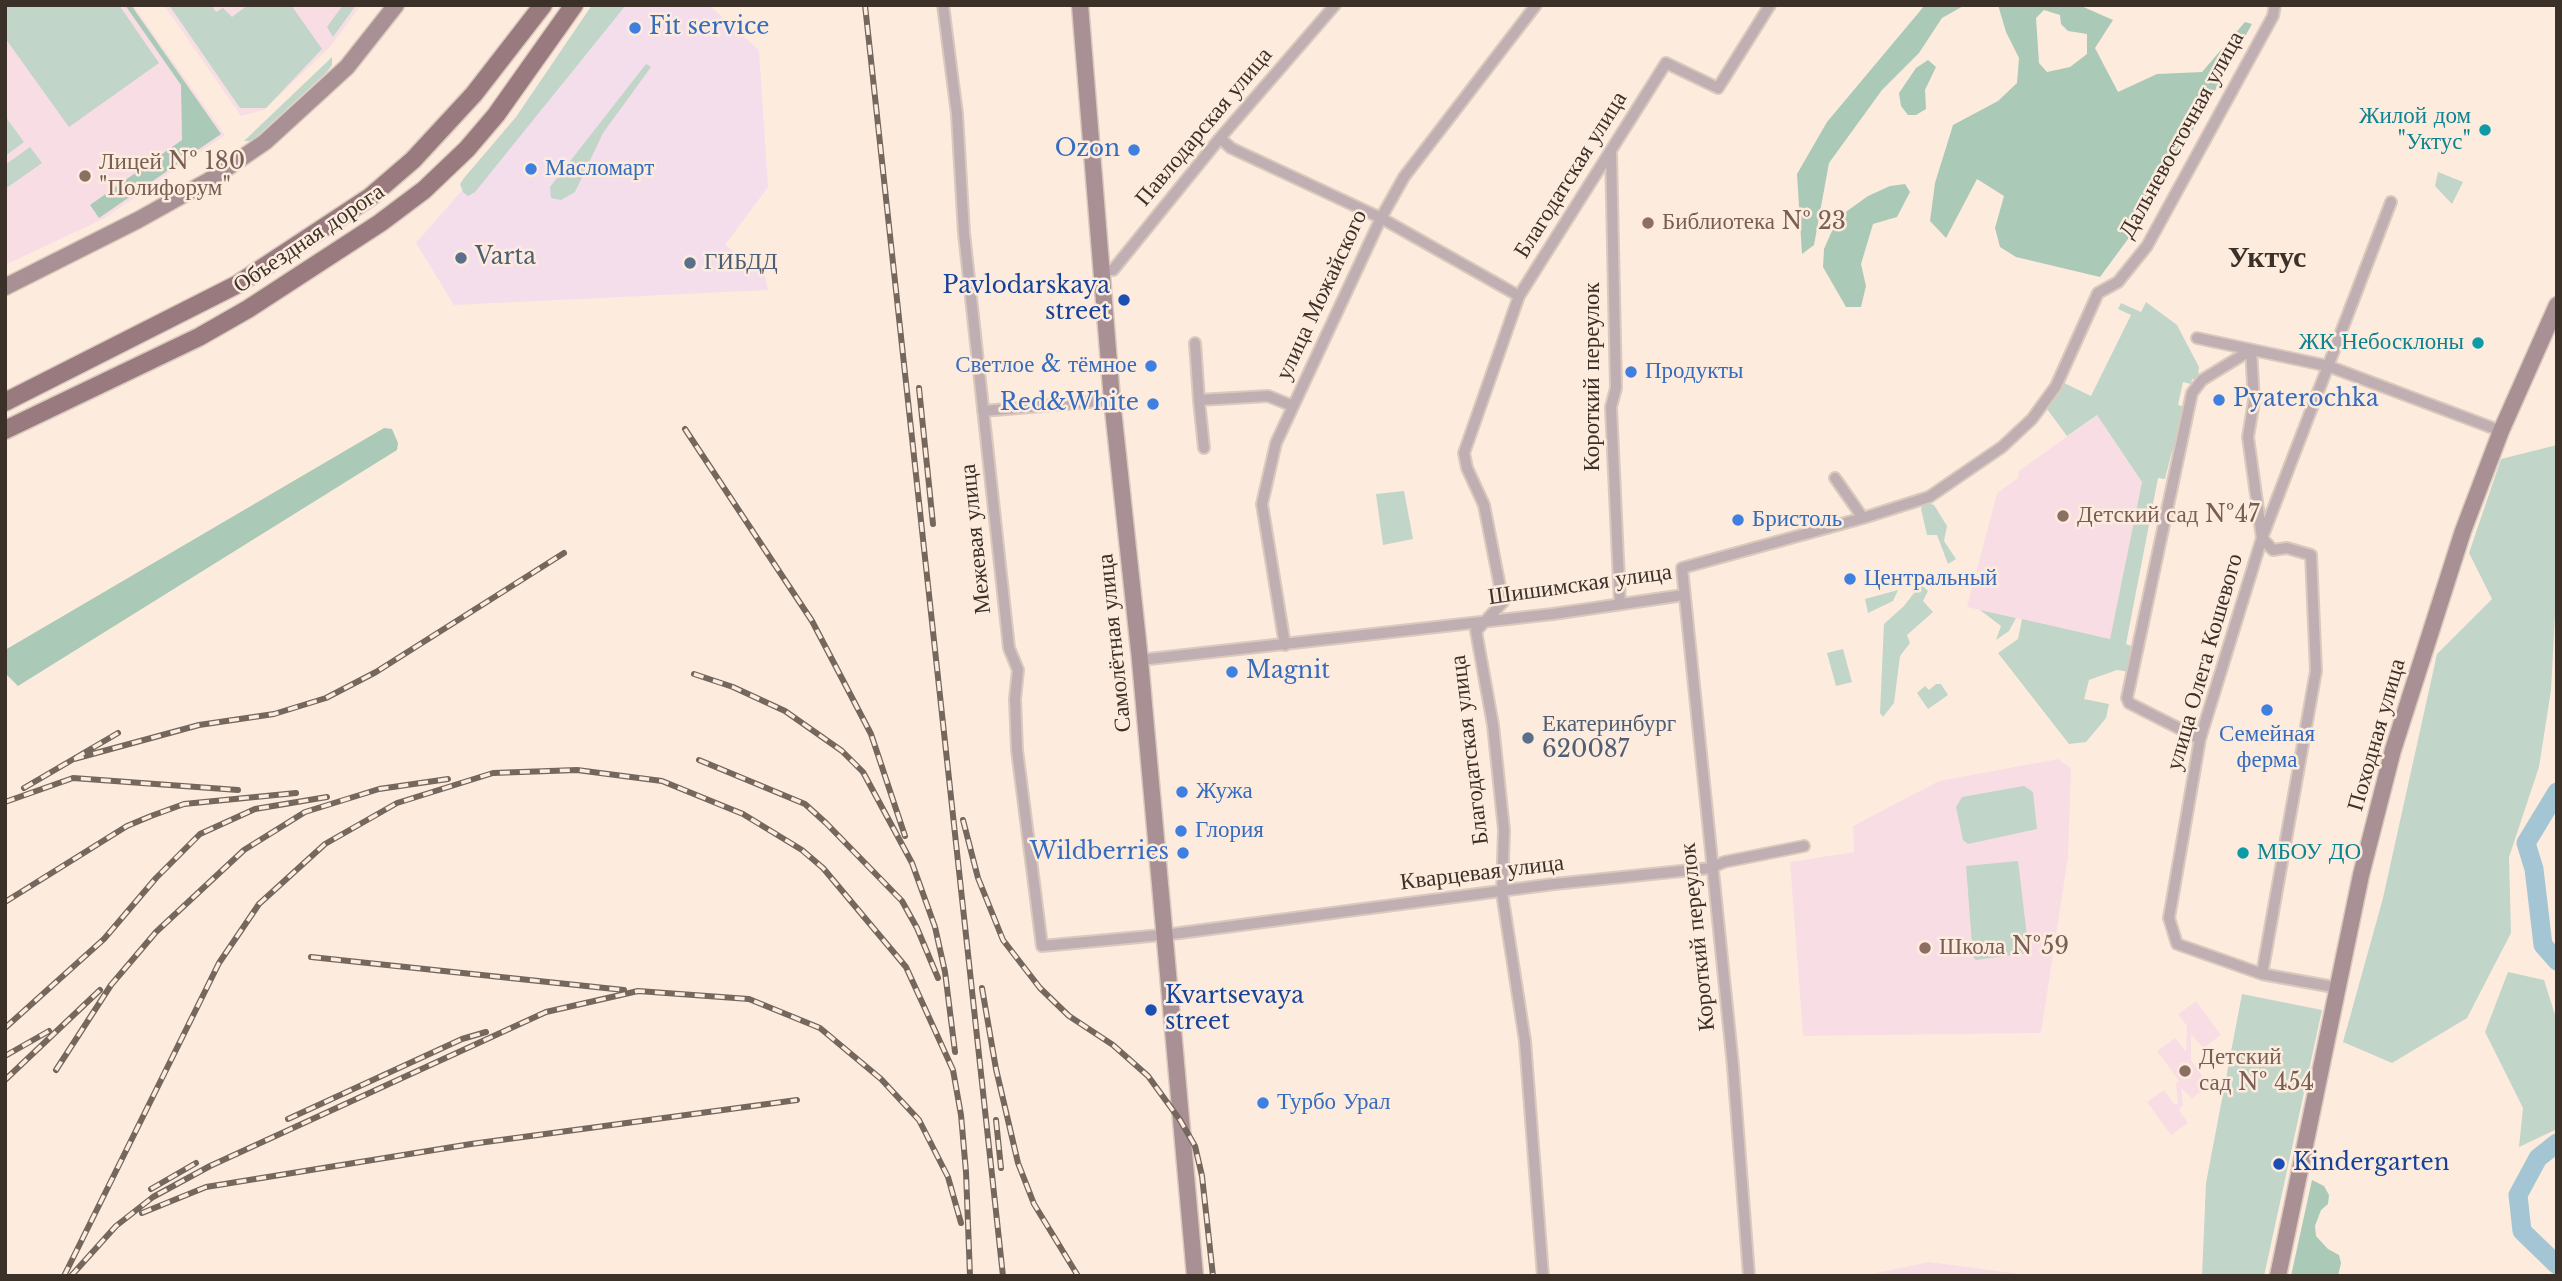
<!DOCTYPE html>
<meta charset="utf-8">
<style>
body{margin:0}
#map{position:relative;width:2562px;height:1281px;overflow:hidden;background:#fdecde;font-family:"Libre Baskerville",serif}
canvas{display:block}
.frame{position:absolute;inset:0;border:7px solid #3c3129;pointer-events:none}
</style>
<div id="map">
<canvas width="2562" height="1281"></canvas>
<div class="frame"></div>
</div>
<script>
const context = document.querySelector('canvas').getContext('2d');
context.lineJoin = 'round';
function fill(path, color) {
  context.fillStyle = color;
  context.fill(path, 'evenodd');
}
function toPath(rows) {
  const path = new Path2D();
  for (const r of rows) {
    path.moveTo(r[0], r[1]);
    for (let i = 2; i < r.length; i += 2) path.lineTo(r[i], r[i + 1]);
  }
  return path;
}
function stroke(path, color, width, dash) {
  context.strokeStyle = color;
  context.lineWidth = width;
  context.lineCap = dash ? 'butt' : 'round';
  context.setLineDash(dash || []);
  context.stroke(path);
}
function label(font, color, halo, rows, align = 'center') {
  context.font = font + ' "Libre Baskerville",serif';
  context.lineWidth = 5;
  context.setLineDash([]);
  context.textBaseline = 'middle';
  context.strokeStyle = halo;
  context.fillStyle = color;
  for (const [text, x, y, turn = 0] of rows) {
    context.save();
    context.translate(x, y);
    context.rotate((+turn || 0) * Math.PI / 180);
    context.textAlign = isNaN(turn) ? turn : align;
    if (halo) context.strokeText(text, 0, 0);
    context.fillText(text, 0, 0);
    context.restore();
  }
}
const commercial = toPath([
 [624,5,709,5,759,50,768,187,725,245,764,273,768,290,454,305,416,243]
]);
const education = toPath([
 [5,5,133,5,225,135,105,218,5,265],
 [164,5,361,5,331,46,264,110,241,116],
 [2097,415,2142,482,2110,639,1967,607,1997,493,2018,478,2019,471],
 [2058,759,2071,768,2068,857,2041,1033,1803,1036,1790,862,1854,852,1853,826,1939,781],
 [2196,1001,2221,1035,2203,1048,2191,1034,2191,1060,2209,1086,2192,1098,2181,1088,2183,1105,2179,1110,2188,1123,2171,1135,2147,1102,2164,1090,2175,1105,2178,1103,2176,1083,2179,1081,2157,1051,2175,1038,2186,1052,2187,1026,2178,1014],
 [1929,1262,2036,1276,1862,1276]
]);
const green = toPath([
 [5,5,119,5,159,63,69,127,5,38],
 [169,5,211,5,216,12,223,8,232,17,248,5,291,5,322,49,266,108,240,108],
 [343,5,356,5,333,37,327,27],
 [592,5,626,5,475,192,468,196,463,192,460,184,464,178,516,117],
 [332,57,332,65,327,72,252,141,244,141],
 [646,64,651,67,603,133,575,192,561,200,551,198,550,187],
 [5,116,24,142,5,156],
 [30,147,42,163,5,189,5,165],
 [2438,172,2463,182,2452,204,2435,186],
 [2146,302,2177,325,2199,367,2198,379,2192,379,2191,384,2183,382,2178,405,2186,407,2176,451,2172,451,2165,479,2158,478,2126,644,2136,648,2130,672,2117,670,2089,680,2084,699,2109,704,2106,718,2086,742,2069,744,1998,653,2018,639,2022,619,2110,639,2142,482,2097,415,2067,436,2047,409,2062,382,2091,396,2131,315,2118,309,2121,303,2141,312],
 [2557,445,2557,577,2551,690,2539,767,2509,857,2511,933,2467,1018,2392,1063,2343,1042,2383,898,2437,654,2492,599,2469,553,2501,459],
 [1404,491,1413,539,1383,545,1376,494],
 [1924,502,1934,505,1947,526,1944,541,1956,559,1948,564,1937,535,1927,535,1921,509],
 [1921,584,1928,591,1923,601,1933,612,1907,635,1910,643,1900,656,1894,703,1883,717,1880,713,1884,624,1904,606],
 [1898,590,1893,601,1868,613,1865,599],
 [1980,610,2016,618,2009,631,1996,640,2001,626],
 [1843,649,1852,682,1836,686,1827,653],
 [1936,684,1941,684,1948,695,1928,709,1917,693,1925,686,1929,690],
 [2024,786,2033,792,2037,829,1968,844,1963,840,1956,807,1962,797],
 [2018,861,2029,953,1976,960,1973,957,1966,866],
 [2508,972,2544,980,2557,1021,2557,1129,2519,1147,2523,1108,2485,1032],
 [2242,994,2322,1010,2264,1276,2202,1276,2206,1183]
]);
const forest = toPath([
 [125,5,131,5,221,134,99,218,90,205,182,140,181,85],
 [1925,5,1965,5,1942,18,1919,53,1882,90,1829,163,1814,245,1802,254,1797,174,1827,122],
 [1998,5,2079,5,2113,20,2095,48,2118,92,2157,74,2202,72,2245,22,2252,24,2145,216,2100,277,2016,257,2000,247,1995,228,2004,196,1977,179,1946,238,1930,221,1935,183,1953,125,1998,101,2017,83,2019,58,2006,32],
 [2044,10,2060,15,2061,24,2068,31,2087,34,2087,54,2070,67,2047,72,2039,63,2036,18],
 [1928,60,1936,67,1925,90,1926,109,1916,115,1908,115,1901,106,1899,93,1916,68],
 [1905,184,1910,192,1897,217,1873,224,1861,264,1866,286,1861,307,1846,307,1823,267,1824,249,1831,233,1843,214,1868,196,1890,186],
 [384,428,392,429,398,443,397,450,18,686,5,673,5,650],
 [2312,1180,2324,1186,2329,1195,2328,1204,2321,1210,2315,1226,2316,1236,2328,1249,2339,1255,2341,1263,2338,1276,2291,1276]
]);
const river = toPath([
 [2557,792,2526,843,2534,869,2543,945,2557,961],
 [2557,1143,2538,1158,2518,1195,2522,1231,2557,1265]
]);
const street = toPath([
 [943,5,957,114,964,233,1009,648,1018,670,1015,699,1017,750,1042,946,1172,934,1554,884,1711,868,1724,862,1804,846],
 [1220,138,1231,148,1381,218,1519,296],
 [1611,152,1616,388,1611,407,1620,603],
 [1103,270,1113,270,1220,138,1335,5],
 [2197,338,2328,366,2501,431],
 [1195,343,1199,400,1268,396,1293,406],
 [2251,350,2254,401,2248,437,2262,538,2273,550,2287,548,2311,555,2316,671,2262,974],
 [1199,400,1204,448],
 [983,411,1112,400],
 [1835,478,1863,518],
 [1285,645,1262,504,1276,443,1381,218,1404,177,1536,5],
 [1140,660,1553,614,1684,595],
 [2200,739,2129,703,2127,698,2192,393,2202,380,2251,350],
 [2339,988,2262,974,2177,944,2169,918,2200,739,2262,538,2391,202],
 [1543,1276,1525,1041,1502,893,1504,830,1493,725,1476,631,1503,602,1484,505,1467,468,1464,453,1519,296,1666,63,1718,88,1770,5],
 [1749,1276,1733,1066,1682,568,1863,518,1929,497,2002,447,2032,419,2056,386,2098,293,2118,282,2147,246,2273,16,2275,5]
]);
const secondary = toPath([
 [1080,5,1112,400,1140,660,1195,1276],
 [5,287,138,220,208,181,265,142,347,67,396,5],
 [2278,1276,2361,875,2393,750,2463,531,2501,431,2557,305]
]);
const primary = toPath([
 [5,402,238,284,370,197,413,160,474,94,543,5],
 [5,430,199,337,248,309,380,223,424,190,467,149,496,115,574,5]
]);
const rail = toPath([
 [865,5,1003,1276],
 [919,388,933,524],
 [685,429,812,621,871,734,905,836],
 [694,674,733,687,785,711,842,751,863,772,912,863,935,927,945,972,955,1052],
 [74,759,199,725,274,714,326,698,376,672,564,553],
 [699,760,805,804,826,823,902,901,917,928,938,978],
 [24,788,118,733],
 [5,802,73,778,238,790],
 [963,820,978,878,1003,940,1040,988,1069,1016,1113,1045,1148,1076,1180,1120,1195,1146,1202,1176,1213,1276],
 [5,902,127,826,151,816,184,804,296,793],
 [311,957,624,990],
 [982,988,996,1069,1018,1163,1034,1204,1078,1276],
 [5,1028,104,939,156,878,200,834,255,809,327,797],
 [5,1056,49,1031],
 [56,1070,111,985,156,932,244,850,305,812,379,789,448,779],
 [5,1080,100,990],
 [288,1119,462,1039,486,1032],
 [996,1120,1001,1168],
 [151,1189,196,1163],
 [142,1213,206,1187,471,1144,797,1100],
 [64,1276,219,963,259,904,325,844,397,803,493,773,577,770,662,781,743,814,802,850,823,868,906,967,953,1070,961,1115,966,1172,970,1276],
 [71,1276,116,1226,153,1197,210,1166,546,1012,638,991,749,999,820,1028,881,1079,919,1120,948,1177,961,1223]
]);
const markers = [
 [635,28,7,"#3f7fe0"],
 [2485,130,7,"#0f9aa8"],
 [1134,150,7,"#3f7fe0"],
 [531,169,7,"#3f7fe0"],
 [85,176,7,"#8d6e63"],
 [1648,223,7,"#8d6e63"],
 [461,258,7,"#5c6f8a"],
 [690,263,7,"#5c6f8a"],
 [1124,300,7,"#1a4fb4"],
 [2478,343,7,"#0f9aa8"],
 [1151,366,7,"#3f7fe0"],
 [1631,372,7,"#3f7fe0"],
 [2219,400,7,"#3f7fe0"],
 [1153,404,7,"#3f7fe0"],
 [2063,516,7,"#8d6e63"],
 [1738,520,7,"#3f7fe0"],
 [1850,579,7,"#3f7fe0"],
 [1232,672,7,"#3f7fe0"],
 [2267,710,7,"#3f7fe0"],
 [1528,738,7,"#5c6f8a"],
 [1182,792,7,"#3f7fe0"],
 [1181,831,7,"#3f7fe0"],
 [1183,853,7,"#3f7fe0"],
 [2243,853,7,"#0f9aa8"],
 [1925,948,7,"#8d6e63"],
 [1151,1010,7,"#1a4fb4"],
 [2185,1071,7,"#8d6e63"],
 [1263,1103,7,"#3f7fe0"],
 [2279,1164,7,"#1a4fb4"]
];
const shopNames = [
 ["Fit service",649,28],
 ["Ozon",1120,150,"right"],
 ["Масломарт",545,169],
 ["Светлое & тёмное",1137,366,"right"],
 ["Продукты",1645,372],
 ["Pyaterochka",2233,400],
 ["Red&White",1139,404,"right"],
 ["Бристоль",1752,520],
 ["Центральный",1864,579],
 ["Magnit",1246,672],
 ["Семейная",2267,735,"center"],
 ["ферма",2267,761,"center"],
 ["Жужа",1196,792],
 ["Глория",1195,831],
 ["Wildberries",1169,853,"right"],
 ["Турбо Урал",1277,1103]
];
const cultureNames = [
 ["Жилой дом",2471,117],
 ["\"Уктус\"",2471,143],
 ["ЖК Небосклоны",2464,343],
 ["МБОУ ДО",2257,853,"left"]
];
const streetNames = [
 ["Павлодарская улица",1204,127,-50],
 ["Дальневосточная улица",2182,135,-61],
 ["Благодатская улица",1571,175,-58],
 ["Объездная дорога",309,239,-34],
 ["улица Можайского",1322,295,-65],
 ["Короткий переулок",1593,377,-90],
 ["Межевая улица",976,539,-96],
 ["Шишимская улица",1580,585,-8],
 ["Самолётная улица",1115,643,-96],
 ["улица Олега Кошевого",2205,662,-74],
 ["Походная улица",2377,735,-74],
 ["Благодатская улица",1470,750,-97],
 ["Кварцевая улица",1482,873,-7],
 ["Короткий переулок",1698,937,-96]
];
const educationNames = [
 ["Лицей № 180",99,163],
 ["\"Полифорум\"",99,189],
 ["Библиотека № 23",1662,223],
 ["Детский сад №47",2077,516],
 ["Школа №59",1939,948],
 ["Детский",2199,1058],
 ["сад № 454",2199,1084]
];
const serviceNames = [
 ["Varta",475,258],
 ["ГИБДД",704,263],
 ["Екатеринбург",1542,725],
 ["620087",1542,751]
];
const transitNames = [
 ["Pavlodarskaya",1110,287,"right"],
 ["street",1110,313,"right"],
 ["Kvartsevaya",1165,997],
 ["street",1165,1023],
 ["Kindergarten",2293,1164]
];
const districtNames = [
 ["Уктус",2267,259]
];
fill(commercial, '#f4deec');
fill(education, '#f8dee4');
fill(green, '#c1d5c9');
fill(forest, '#abc9b7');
stroke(river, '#a4c6d4', 19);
stroke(street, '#dacabd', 14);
stroke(secondary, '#dacabd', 19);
stroke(primary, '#dacabd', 21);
stroke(street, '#c0afb2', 10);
stroke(secondary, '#a99094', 16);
stroke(primary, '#987a7f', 18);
stroke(rail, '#74675d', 6);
stroke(rail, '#fdecde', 3.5, [10]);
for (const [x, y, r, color] of markers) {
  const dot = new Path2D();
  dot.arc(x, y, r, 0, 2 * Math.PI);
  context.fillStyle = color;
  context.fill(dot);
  stroke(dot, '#fdecde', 2.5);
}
label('23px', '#366cbe', '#fdecde', shopNames, 'left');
label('23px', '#0d838f', '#fdecde', cultureNames, 'right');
label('23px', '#3c3129', '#fdecde', streetNames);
label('23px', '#785e54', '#fdecde', educationNames, 'left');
label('23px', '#4e5e75', '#fdecde', serviceNames, 'left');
label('23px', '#164399', '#fdecde', transitNames, 'left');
label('bold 30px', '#3c3129', '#fdecde', districtNames);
</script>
